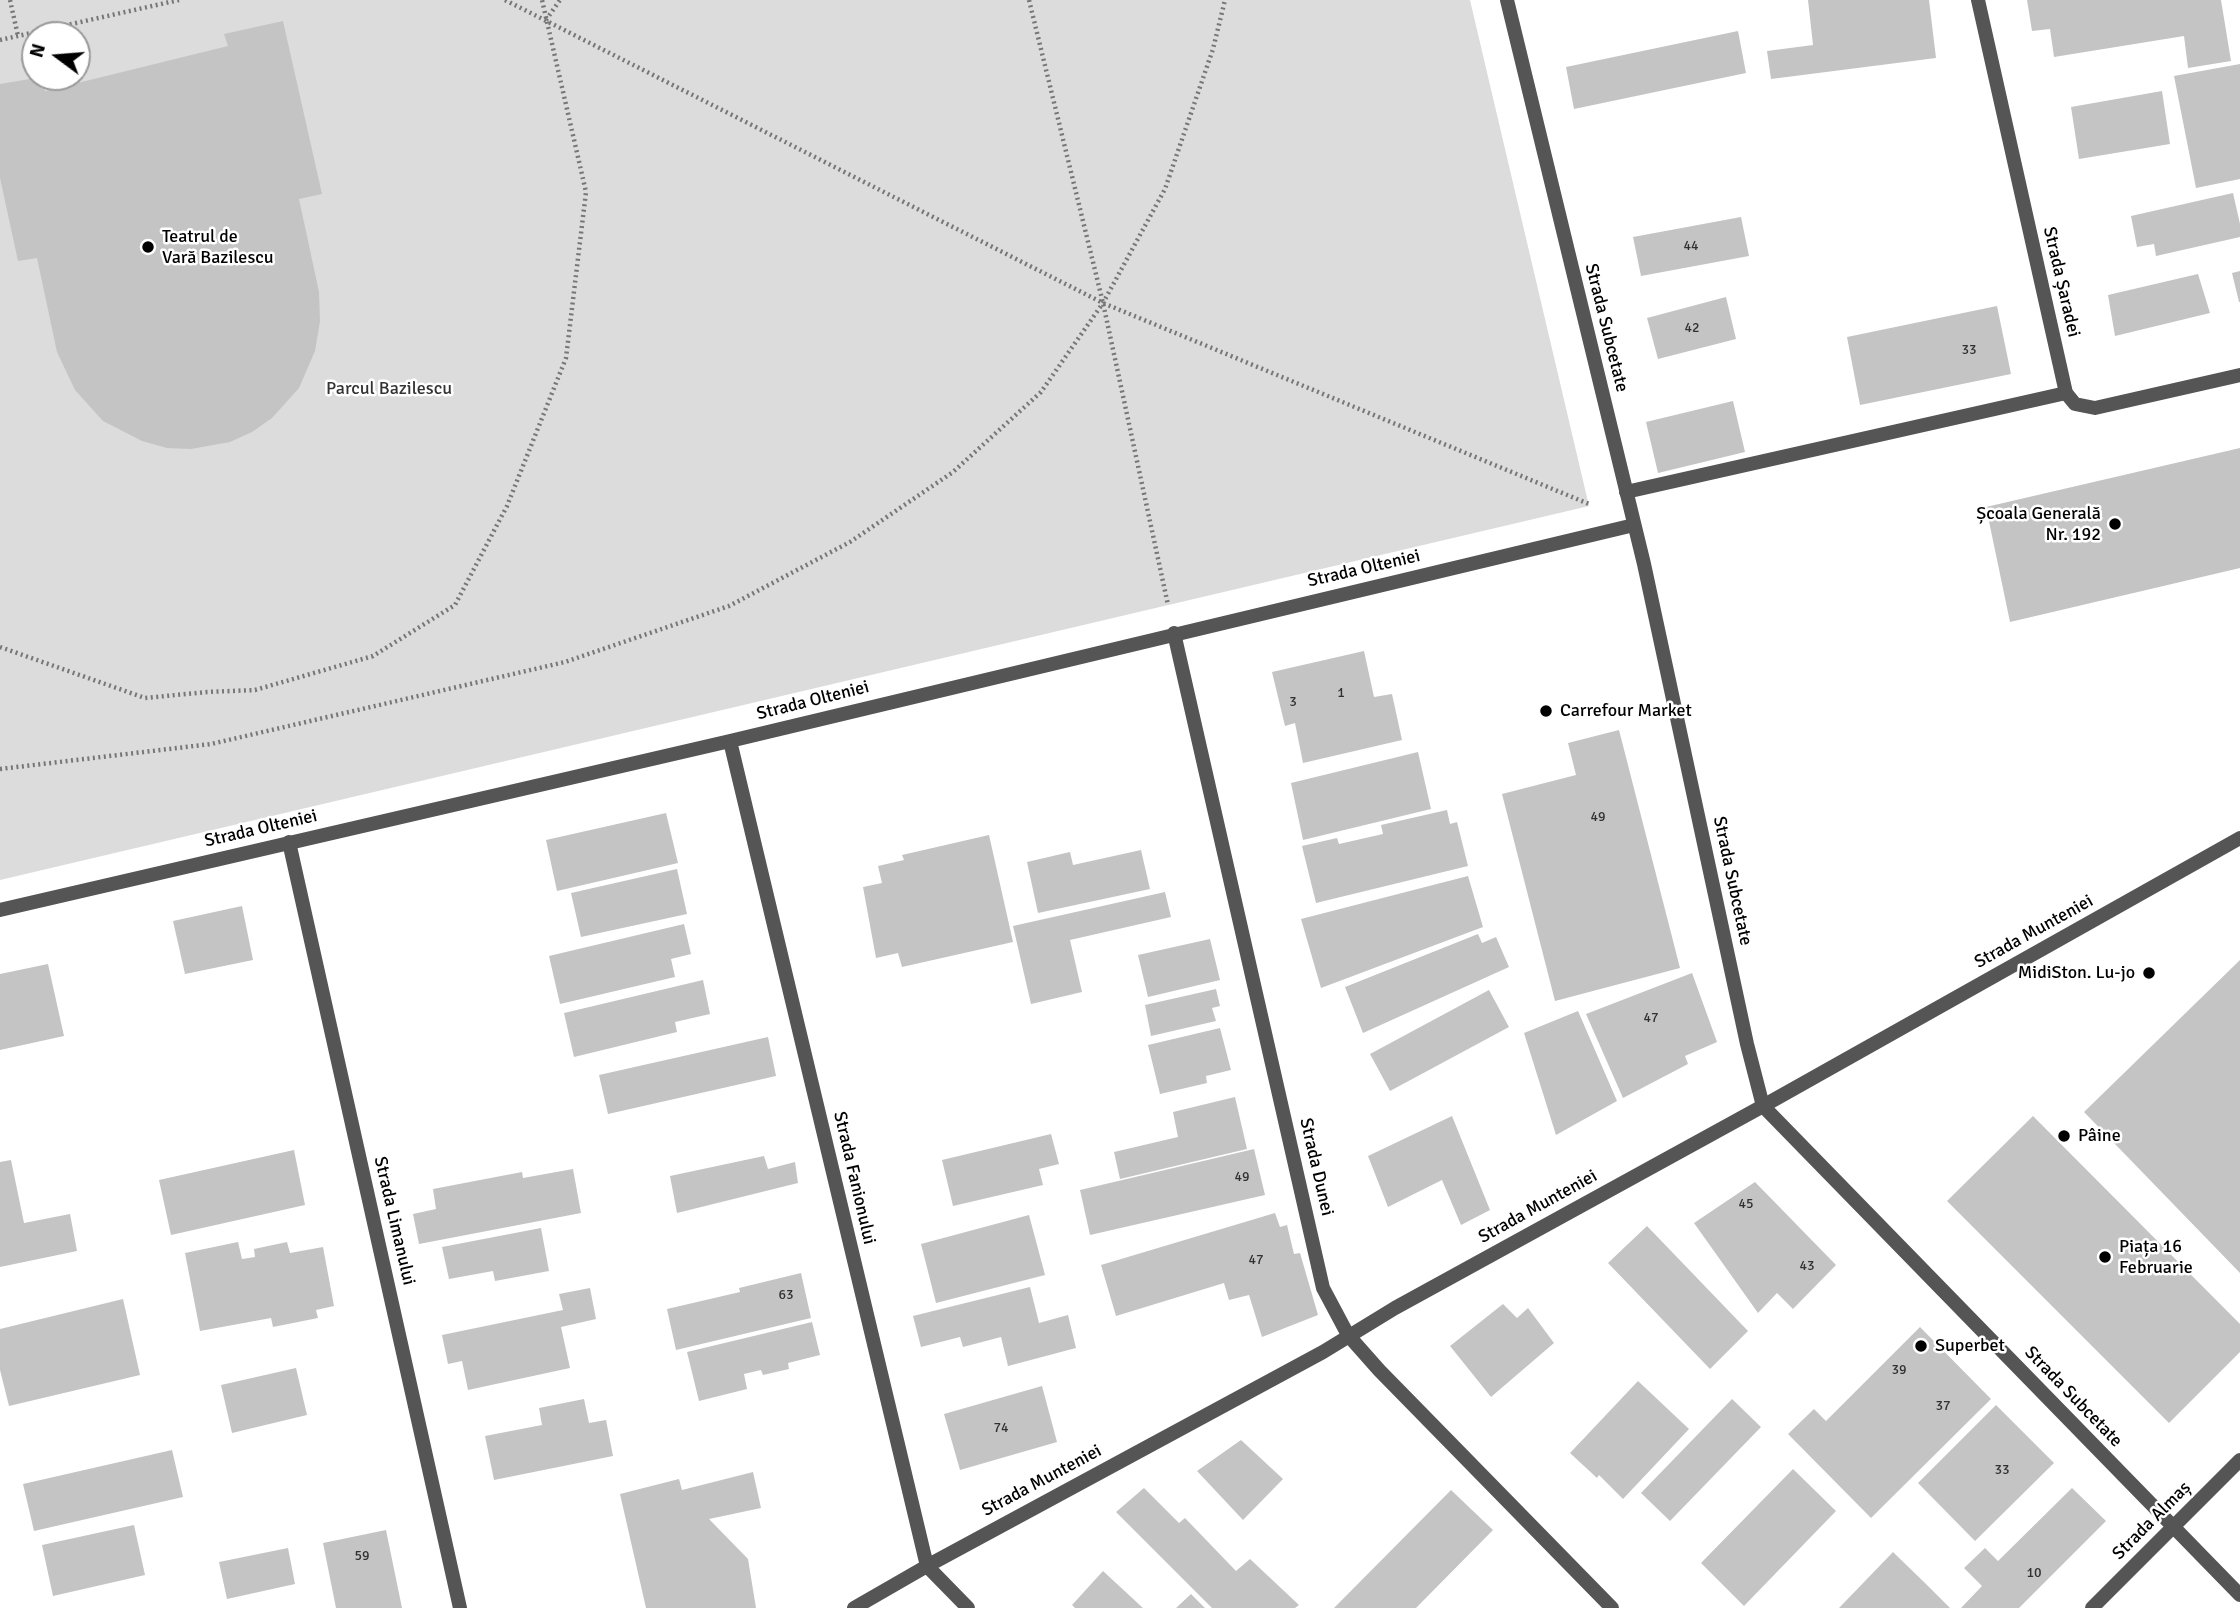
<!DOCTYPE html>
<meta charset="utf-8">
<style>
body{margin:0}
#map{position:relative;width:2240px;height:1608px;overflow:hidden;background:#fff;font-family:Signika,sans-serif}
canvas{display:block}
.north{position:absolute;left:21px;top:21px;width:70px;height:70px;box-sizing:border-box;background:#fff;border:2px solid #999;border-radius:50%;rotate:286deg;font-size:19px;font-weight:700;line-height:28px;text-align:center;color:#000}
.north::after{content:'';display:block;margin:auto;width:24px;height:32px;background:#000;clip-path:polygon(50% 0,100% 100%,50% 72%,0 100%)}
</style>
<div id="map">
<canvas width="2240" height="1608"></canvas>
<div class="north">N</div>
</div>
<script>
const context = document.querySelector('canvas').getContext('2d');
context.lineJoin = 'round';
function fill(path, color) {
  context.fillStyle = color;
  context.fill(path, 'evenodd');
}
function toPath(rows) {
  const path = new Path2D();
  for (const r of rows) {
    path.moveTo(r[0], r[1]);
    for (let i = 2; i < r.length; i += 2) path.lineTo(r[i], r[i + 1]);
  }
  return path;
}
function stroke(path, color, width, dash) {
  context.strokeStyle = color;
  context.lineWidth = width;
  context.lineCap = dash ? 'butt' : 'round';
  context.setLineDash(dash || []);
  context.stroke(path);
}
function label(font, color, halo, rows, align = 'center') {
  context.font = font + ' Signika,sans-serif';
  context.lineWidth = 5;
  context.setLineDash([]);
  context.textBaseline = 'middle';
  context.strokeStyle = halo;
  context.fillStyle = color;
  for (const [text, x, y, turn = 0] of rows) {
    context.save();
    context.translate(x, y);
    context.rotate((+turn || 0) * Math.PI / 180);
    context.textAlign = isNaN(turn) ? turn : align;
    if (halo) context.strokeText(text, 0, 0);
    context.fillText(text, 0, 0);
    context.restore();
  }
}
const green = toPath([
 [0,0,1470,0,1589,506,0,880],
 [35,35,77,35,77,77,35,77]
]);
const building = toPath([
 [1808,0,1929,0,1936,58,1771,79,1767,51,1813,45],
 [2027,0,2221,0,2231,61,2188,68,2184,36,2054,57,2050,29,2032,31],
 [283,21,322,194,299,199,319,292,320,321,315,351,299,388,272,418,252,432,230,442,191,449,167,448,142,441,103,421,75,390,57,352,37,258,18,261,0,178,0,84,42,77,45,91,228,46,224,34],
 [1738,31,1746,73,1574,109,1566,67],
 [2240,64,2240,179,2196,188,2174,76],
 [2162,91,2170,144,2079,159,2071,107],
 [2233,193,2240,224,2240,237,2156,256,2154,244,2137,247,2131,216],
 [1741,217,1749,256,1641,276,1633,237],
 [2240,271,2240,302,2239,302,2232,273],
 [2198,274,2210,313,2115,336,2108,295],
 [1726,297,1736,339,1658,359,1647,318],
 [1997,306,2011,374,1860,405,1847,337],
 [1733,401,1745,452,1658,473,1646,422],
 [2240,448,2240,568,2010,622,1986,507],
 [1364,651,1374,697,1392,694,1402,740,1303,763,1295,723,1285,726,1272,672],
 [1619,730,1680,968,1555,1001,1502,794,1576,775,1568,743],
 [1418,752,1431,809,1303,840,1291,783],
 [1447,810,1450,824,1457,822,1468,866,1316,903,1302,846,1337,838,1339,844,1383,834,1381,825],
 [666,813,678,863,557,891,546,840],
 [989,835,1013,942,902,967,898,953,876,958,863,887,882,883,878,866,904,860,902,855],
 [1141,850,1150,889,1038,913,1027,862,1070,852,1073,865],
 [677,869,687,914,581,937,571,893],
 [1468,876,1483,927,1321,988,1301,919],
 [1165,892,1171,917,1070,940,1082,992,1031,1004,1013,926],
 [242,906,253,960,185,974,173,921],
 [684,924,691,954,671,959,675,977,560,1004,549,956],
 [1478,934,1482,943,1496,937,1509,967,1363,1033,1345,987],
 [1210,939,1220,980,1148,997,1138,955],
 [2240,960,2240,1273,2084,1112],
 [48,964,64,1036,0,1050,0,974],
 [1692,973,1717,1042,1685,1056,1688,1064,1623,1098,1586,1014],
 [703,980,710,1014,675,1022,677,1032,574,1057,564,1013],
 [1216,989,1220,1006,1212,1008,1216,1021,1151,1036,1145,1005],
 [1489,990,1509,1027,1390,1091,1370,1054],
 [1578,1011,1617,1101,1556,1135,1524,1033],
 [1220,1028,1231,1070,1206,1076,1207,1083,1160,1094,1148,1045],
 [768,1037,776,1076,608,1114,599,1075],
 [1235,1097,1247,1149,1120,1179,1114,1152,1178,1137,1173,1112],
 [1452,1116,1490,1210,1461,1225,1442,1180,1388,1207,1368,1156],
 [2033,1116,2240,1324,2240,1352,2169,1423,1947,1201],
 [1051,1134,1059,1164,1039,1169,1043,1185,953,1206,942,1160],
 [1254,1149,1265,1195,1090,1235,1080,1190],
 [294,1150,305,1205,171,1235,159,1180],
 [764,1156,768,1169,795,1162,798,1183,677,1213,670,1176],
 [11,1160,24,1223,70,1214,77,1251,0,1267,0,1162],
 [573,1169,581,1213,419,1244,413,1214,436,1209,433,1189,522,1172,523,1178],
 [1755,1182,1836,1265,1793,1309,1777,1293,1758,1313,1694,1223],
 [1275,1213,1280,1227,1287,1225,1294,1254,1300,1253,1318,1315,1262,1337,1249,1295,1229,1300,1224,1283,1116,1316,1101,1265],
 [1029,1215,1045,1275,936,1303,921,1244],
 [1647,1226,1748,1331,1710,1369,1608,1263],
 [541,1228,549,1271,495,1281,493,1271,449,1279,442,1247],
 [238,1242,242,1259,255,1257,254,1249,287,1242,290,1253,323,1247,334,1306,316,1310,318,1318,273,1327,271,1318,200,1331,185,1253],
 [801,1273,811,1318,676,1350,667,1309,740,1292,739,1288],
 [1030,1287,1039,1323,1068,1315,1076,1348,1008,1366,1001,1337,963,1347,960,1337,921,1347,913,1316],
 [590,1288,596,1319,561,1327,570,1368,468,1390,462,1361,448,1364,442,1335,563,1310,559,1294],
 [123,1299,140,1375,9,1406,0,1370,0,1329],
 [1503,1304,1517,1318,1528,1308,1554,1343,1491,1397,1450,1346],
 [812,1322,820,1355,788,1363,789,1369,763,1375,761,1370,744,1374,747,1389,699,1401,687,1352],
 [1920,1327,1991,1399,1871,1518,1788,1434,1814,1409,1826,1421],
 [296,1368,307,1415,232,1433,221,1385],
 [1638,1381,1689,1429,1623,1499,1599,1475,1597,1478,1570,1453],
 [1042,1386,1057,1442,960,1470,944,1414],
 [584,1399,589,1423,606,1420,613,1456,494,1480,485,1436,542,1425,539,1408],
 [1732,1399,1761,1427,1670,1521,1641,1493],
 [1996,1405,2054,1463,1975,1541,1918,1483],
 [1241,1440,1283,1479,1243,1520,1197,1471],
 [172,1450,183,1497,34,1531,23,1484],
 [1793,1469,1836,1511,1744,1606,1701,1563],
 [753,1472,761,1508,709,1519,748,1559,756,1608,646,1608,620,1494,679,1479,682,1490],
 [1144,1488,1179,1523,1185,1518,1236,1571,1250,1559,1299,1605,1295,1608,1212,1608,1116,1512],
 [2072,1488,2106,1521,2019,1608,1961,1608,1982,1586,1964,1568,1985,1548,1998,1561],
 [1451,1490,1493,1530,1416,1608,1334,1608],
 [134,1525,145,1575,53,1596,42,1545],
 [386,1530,402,1608,336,1608,323,1543],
 [288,1548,295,1584,227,1599,219,1562],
 [1893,1552,1927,1585,1950,1608,1839,1608],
 [1103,1571,1143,1608,1075,1608,1072,1605],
 [1191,1594,1205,1608,1176,1608]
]);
const path = toPath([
 [10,0,18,36],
 [505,0,1103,303,1589,504],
 [1029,0,1103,303,1168,605],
 [546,20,560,0],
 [0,40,179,0],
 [0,647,145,698,207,692,255,690,373,656,455,605,507,506,566,358,586,192,542,0],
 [0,769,211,744,565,662,729,606,850,542,953,472,1041,392,1103,303,1165,189,1213,49,1225,0]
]);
const service = toPath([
 [1626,492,2066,393]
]);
const minor = toPath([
 [1978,0,2066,393,2075,404,2095,408,2240,375],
 [1174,633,1323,1288,1348,1335,1379,1370,1612,1608],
 [730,741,927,1566,968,1608],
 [289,842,460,1608],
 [0,910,730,741,1634,525],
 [854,1608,927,1566,1323,1352,1395,1308,1763,1106,2240,838],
 [2092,1608,2240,1460]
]);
const tertiary = toPath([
 [1507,0,1644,564,1747,1044,1763,1106,2240,1595]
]);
const markers = [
 [148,247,7,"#000"],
 [2115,524,7,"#000"],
 [1546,711,7,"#000"],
 [2149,973,7,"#000"],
 [2064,1136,7,"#000"],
 [2105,1257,7,"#000"],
 [1921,1346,7,"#000"]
];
const numberNames = [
 ["44",1691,246],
 ["42",1692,328],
 ["33",1969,350],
 ["1",1341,693],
 ["3",1293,702],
 ["49",1598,817],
 ["47",1651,1018],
 ["49",1242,1177],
 ["45",1746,1204],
 ["47",1256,1260],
 ["43",1807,1266],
 ["63",786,1295],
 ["39",1899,1370],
 ["37",1943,1406],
 ["74",1001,1428],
 ["33",2002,1470],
 ["59",362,1556],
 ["10",2034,1573]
];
const poiNames = [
 ["Teatrul de",162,237],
 ["Vară Bazilescu",162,258],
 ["Școala Generală",2101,514,"right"],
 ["Nr. 192",2101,535,"right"],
 ["Carrefour Market",1560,711],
 ["MidiSton. Lu-jo",2135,973,"right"],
 ["Pâine",2078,1136],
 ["Piața 16",2119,1247],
 ["Februarie",2119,1268],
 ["Superbet",1935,1346]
];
const streetNames = [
 ["Strada Șaradei",2061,282,77],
 ["Strada Subcetate",1606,328,76],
 ["Strada Olteniei",1364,569,-13],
 ["Strada Olteniei",813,701,-14],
 ["Strada Olteniei",261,829,-13],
 ["Strada Subcetate",1732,881,78],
 ["Strada Munteniei",2034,932,-29],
 ["Strada Dunei",1316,1167,77],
 ["Strada Fanionului",854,1178,77],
 ["Strada Munteniei",1538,1207,-29],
 ["Strada Limanului",394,1221,77],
 ["Strada Subcetate",2073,1397,46],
 ["Strada Munteniei",1042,1481,-28],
 ["Strada Almaș",2152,1521,-45]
];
const parkNames = [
 ["Parcul Bazilescu",389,389]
];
fill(green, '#dcdcdc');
fill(building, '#c4c4c4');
stroke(path, '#777', 4.5, [2, 3.5]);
stroke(service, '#555', 14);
stroke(minor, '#555', 14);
stroke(tertiary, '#555', 14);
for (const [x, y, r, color] of markers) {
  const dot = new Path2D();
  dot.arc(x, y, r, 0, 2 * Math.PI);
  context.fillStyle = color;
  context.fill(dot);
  stroke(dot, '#fff', 2.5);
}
label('14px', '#313131', null, numberNames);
label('18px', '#000', '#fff', poiNames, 'left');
label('18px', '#000', '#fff', streetNames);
label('18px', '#333', '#fff', parkNames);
</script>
